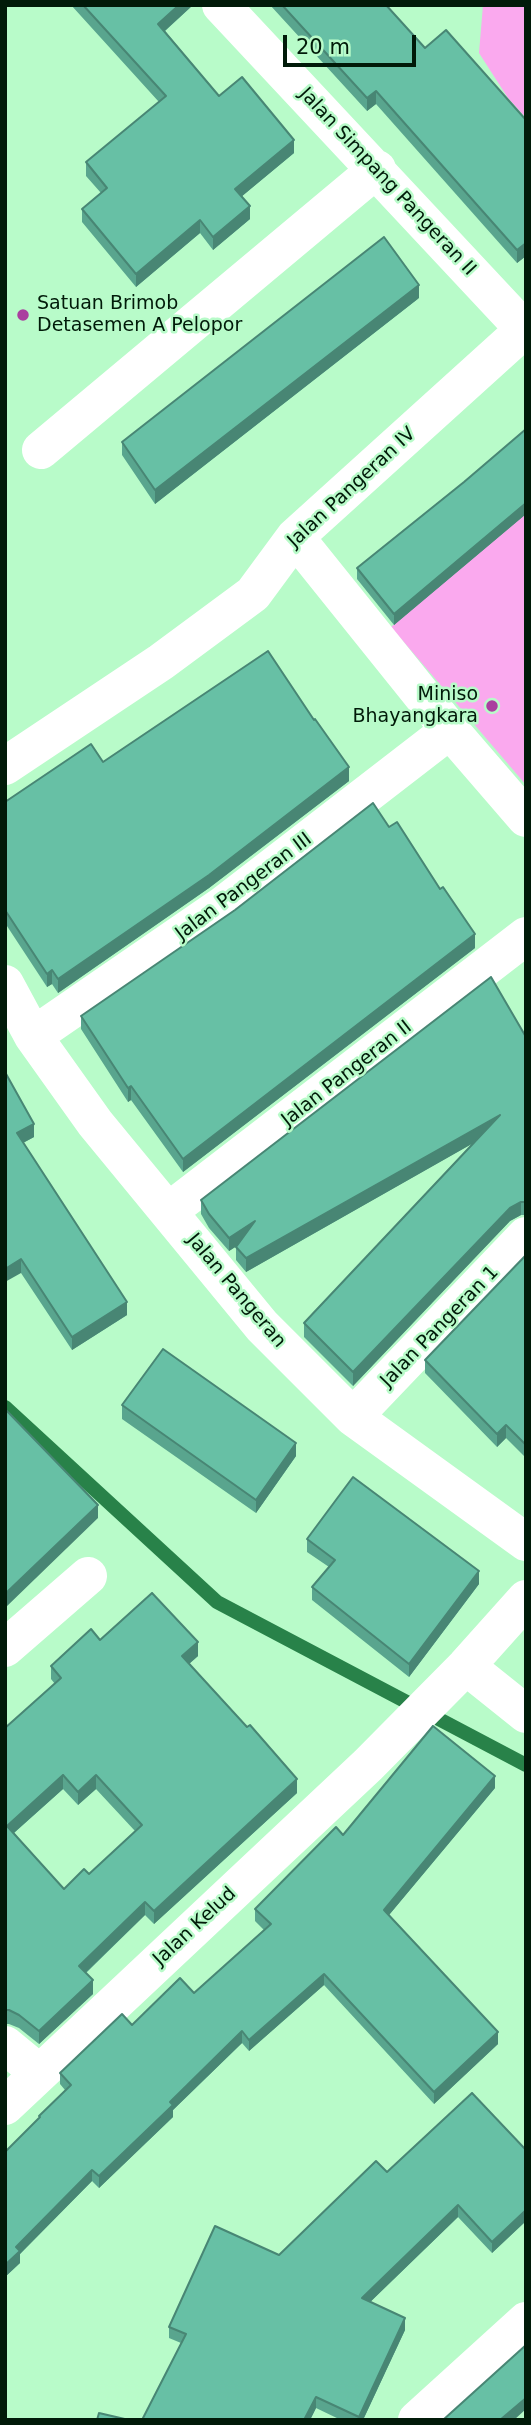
<!DOCTYPE html>
<style>
body{margin:0}
#map{position:relative;width:531px;height:2425px;overflow:hidden;background:#b8fbc9;font-family:"DejaVu Sans",sans-serif}
canvas{display:block}
.frame{position:absolute;inset:0;border:7px solid #011a09;pointer-events:none}
.scale{position:absolute;left:283px;top:35px;width:133px;height:32px;box-sizing:border-box;border:4px solid #011a09;border-top:0;padding-left:9px;font-size:21px;line-height:24px;white-space:nowrap;color:#011a09;-webkit-text-stroke:5px #b8fbc9;paint-order:stroke}
</style>
<div id="map">
<canvas width="531" height="2425"></canvas>
<div class="frame"></div>
<div class="scale">20 m</div>
</div>
<script>
const context = document.querySelector('canvas').getContext('2d');
context.lineJoin = 'round';
function fill(path, color) {
  context.fillStyle = color;
  context.fill(path, 'evenodd');
}
function toPath(rows) {
  const path = new Path2D();
  for (const r of rows) {
    path.moveTo(r[0], r[1]);
    for (let i = 2; i < r.length; i += 2) path.lineTo(r[i], r[i + 1]);
  }
  return path;
}
function stroke(path, color, width, dash) {
  context.strokeStyle = color;
  context.lineWidth = width;
  context.lineCap = dash ? 'butt' : 'round';
  context.setLineDash(dash || []);
  context.stroke(path);
}
function label(font, color, halo, rows, align = 'center') {
  context.font = font + ' "DejaVu Sans",sans-serif';
  context.lineWidth = 5;
  context.setLineDash([]);
  context.textBaseline = 'middle';
  context.strokeStyle = halo;
  context.fillStyle = color;
  for (const [text, x, y, turn = 0] of rows) {
    context.save();
    context.translate(x, y);
    context.rotate((+turn || 0) * Math.PI / 180);
    context.textAlign = isNaN(turn) ? turn : align;
    if (halo) context.strokeText(text, 0, 0);
    context.fillText(text, 0, 0);
    context.restore();
  }
}
const green = toPath([
 [483,5,526,5,526,118,508,98,479,53],
 [526,513,526,785,391,627]
]);
const stream = toPath([
 [5,1407,217,1602,526,1765]
]);
const minor = toPath([
 [221,5,524,329],
 [41,450,377,169],
 [295,537,450,730,526,818],
 [5,766,161,662,253,594,295,537,526,328],
 [5,984,33,1036,95,1123,262,1326,353,1417,526,1542],
 [33,1036,222,906,450,730],
 [169,1211,526,936],
 [353,1417,526,1236],
 [5,1648,88,1576],
 [466,1666,526,1714],
 [5,2045,39,2073],
 [5,2106,368,1765,466,1666,526,1599],
 [417,2420,526,2321]
]);
const wall = toPath([
 [71,5,193,5,165,31,219,96,294,153,242,196,250,219,213,250,200,233,136,287,82,222,82,209,101,193,86,176,86,162,159,102],
 [270,5,386,5,425,48,526,120,526,256,517,263,376,104,367,111],
 [419,298,155,504,122,455,122,442],
 [526,429,526,514,394,625,357,579,357,568,464,482],
 [103,762,349,781,209,888,58,993,52,984,47,987,5,923,5,802],
 [475,948,183,1172,131,1100,128,1102,81,1029,81,1016],
 [526,1037,526,1215,521,1215,510,1221,353,1386,304,1337,304,1323,473,1143,246,1272,236,1260,236,1247,237,1246,229,1251,209,1228,201,1214,201,1200],
 [5,1072,34,1137,23,1143,127,1315,72,1350,21,1273],
 [526,1255,526,1458,506,1438,497,1447,425,1373,425,1360],
 [122,1405,296,1456,256,1513,122,1419],
 [307,1539,479,1584,409,1677,312,1600,312,1587,329,1567,307,1552],
 [100,1640,198,1656,189,1664,297,1793,154,1924,145,1915,86,1973,93,1994,39,2044,19,2028,9,2024,5,2024,5,1728,55,1684,51,1679,51,1666],
 [63,1789,78,1805,96,1789,135,1831,89,1874,64,1889,14,1833],
 [495,1788,389,1915,498,2044,434,2104,324,1985,249,2051,242,2043,173,2110,173,2117,99,2188,92,2181,20,2254,20,2263,5,2277,5,2152,39,2118,39,2116,65,2090,60,2084,60,2073,132,2025,194,1993,264,1930,255,1921,255,1909,343,1835],
 [526,2027,526,2042,524,2041,524,2028],
 [526,2150,526,2221,492,2253,458,2217,370,2302,405,2330,363,2420,341,2420,316,2408,310,2420,142,2420,181,2343,169,2338,169,2327,279,2255,387,2172]
]);
const shadedWall = toPath([
 [179,5,193,5,158,37,158,24],
 [376,91,376,104,367,111,367,98],
 [294,140,294,153,235,202,235,189],
 [250,206,250,219,213,250,213,237],
 [200,220,200,233,136,287,136,274],
 [526,243,526,256,517,263,517,250],
 [419,285,419,298,155,504,155,490],
 [526,503,526,514,394,625,394,614],
 [349,767,349,781,209,888,58,993,58,979],
 [475,934,475,948,183,1172,183,1159],
 [52,970,52,984,47,987,47,974],
 [131,1086,131,1100,128,1102,128,1088],
 [500,1115,500,1128,246,1272,246,1258],
 [34,1124,34,1137,17,1146,17,1133],
 [521,1202,521,1215,510,1221,353,1386,353,1372,510,1208],
 [255,1221,255,1234,229,1251,229,1238],
 [21,1259,21,1273,5,1282,5,1269],
 [127,1302,127,1315,72,1350,72,1337],
 [506,1425,506,1438,497,1447,497,1434],
 [296,1443,296,1456,256,1513,256,1500],
 [98,1505,98,1518,5,1608,5,1594],
 [479,1571,479,1584,409,1677,409,1664],
 [198,1642,198,1656,182,1670,182,1656],
 [63,1775,63,1789,7,1839,7,1826],
 [96,1775,96,1789,78,1805,78,1792],
 [495,1776,495,1788,384,1921,384,1910],
 [297,1779,297,1793,154,1924,154,1911],
 [145,1902,145,1915,79,1979,79,1966],
 [324,1974,324,1985,249,2051,249,2040],
 [93,1980,93,1994,39,2044,39,2031],
 [242,2031,242,2043,173,2110,173,2117,99,2188,99,2176,170,2102],
 [498,2032,498,2044,434,2104,434,2092],
 [92,2170,92,2181,20,2254,20,2263,5,2277,5,2265,16,2247],
 [458,2205,458,2217,362,2310,362,2298],
 [526,2210,526,2221,492,2253,492,2242],
 [405,2318,405,2330,363,2420,359,2420,359,2417],
 [316,2397,316,2408,310,2420,304,2420],
 [526,2398,526,2409,514,2420,500,2420]
]);
const building = toPath([
 [83,5,179,5,158,24,219,96,242,77,294,140,235,189,250,206,213,237,200,220,136,274,82,209,107,188,86,162,166,96,83,5],
 [282,5,386,5,425,48,446,30,526,120,526,243,517,250,376,91,367,98,282,5],
 [384,237,419,285,155,490,122,442,384,237],
 [526,429,526,503,394,614,357,568,464,482,526,429],
 [268,651,314,720,315,719,349,767,209,875,58,979,52,970,47,974,5,910,5,802,91,744,103,762,268,651],
 [373,803,389,827,397,822,440,889,443,887,475,934,183,1159,131,1086,128,1088,81,1016,235,910,373,803],
 [491,977,526,1037,526,1202,521,1202,510,1208,353,1372,304,1323,500,1115,246,1258,236,1247,255,1221,229,1238,209,1214,201,1200,491,977],
 [5,1072,34,1124,17,1133,127,1302,72,1337,21,1259,5,1269,5,1072],
 [526,1255,526,1445,506,1425,497,1434,425,1360,526,1255],
 [163,1349,296,1443,256,1500,122,1405,163,1349],
 [5,1409,98,1505,5,1594,5,1409],
 [353,1477,479,1571,409,1664,312,1587,335,1560,307,1539,353,1477],
 [152,1593,198,1642,182,1656,247,1727,250,1725,297,1779,154,1911,145,1902,79,1966,93,1980,39,2031,19,2015,9,2010,5,2010,5,1728,61,1678,51,1666,91,1629,100,1640,152,1593],
 [63,1775,78,1792,96,1775,142,1825,89,1874,84,1869,64,1889,7,1826,63,1775],
 [433,1726,495,1776,384,1910,498,2032,434,2092,324,1974,249,2040,242,2031,170,2102,173,2105,99,2176,92,2170,16,2247,20,2251,5,2265,5,2152,40,2117,39,2116,71,2085,60,2073,122,2014,132,2025,180,1978,194,1993,271,1924,255,1909,336,1827,343,1835,433,1726],
 [472,2093,526,2150,526,2210,492,2242,458,2205,362,2298,405,2318,359,2417,316,2397,304,2420,142,2420,186,2334,169,2327,215,2226,279,2255,376,2161,387,2172,472,2093],
 [526,2345,526,2398,500,2420,443,2420,526,2345],
 [99,2413,129,2420,97,2420,99,2413]
]);
const markers = [
 [23,315,7,"#aa3e9f"],
 [492,706,7,"#aa3e9f"]
];
const streetNames = [
 ["Jalan Simpang Pangeran II",387,182,47],
 ["Jalan Pangeran IV",352,488,-43],
 ["Jalan Pangeran III",244,887,-37],
 ["Jalan Pangeran II",347,1074,-38],
 ["Jalan Pangeran",236,1291,50],
 ["Jalan Pangeran 1",440,1327,-46],
 ["Jalan Kelud",195,1927,-43]
];
const poiNames = [
 ["Satuan Brimob",37,304],
 ["Detasemen A Pelopor",37,326],
 ["Miniso",478,695,"right"],
 ["Bhayangkara",478,717,"right"]
];
fill(green, '#faa9ee');
stroke(stream, '#288249', 14);
stroke(minor, '#fff', 38);
fill(wall, '#59a58e');
fill(shadedWall, '#488674');
fill(building, '#67c0a5');
stroke(building, '#488674', 2);
for (const [x, y, r, color] of markers) {
  const dot = new Path2D();
  dot.arc(x, y, r, 0, 2 * Math.PI);
  context.fillStyle = color;
  context.fill(dot);
  stroke(dot, '#b8fbc9', 2.5);
}
label('19px', '#011a09', '#b8fbc9', streetNames);
label('19px', '#011a09', '#b8fbc9', poiNames, 'left');
</script>
